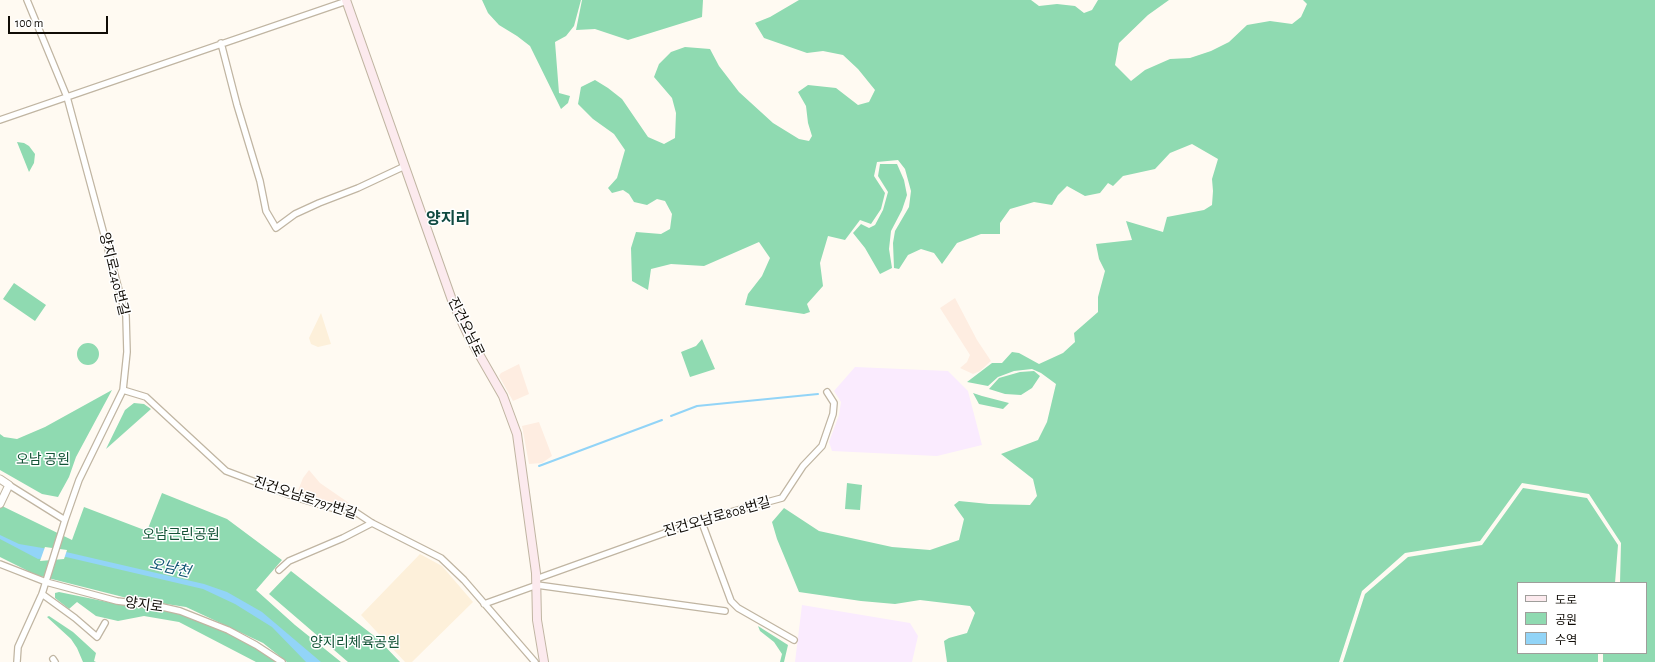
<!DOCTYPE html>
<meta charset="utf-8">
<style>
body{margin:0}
#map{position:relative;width:1655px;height:662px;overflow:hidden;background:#fffaf2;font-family:"Alegreya Sans","Noto Sans KR",sans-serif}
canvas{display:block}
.legend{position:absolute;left:1517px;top:582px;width:130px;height:72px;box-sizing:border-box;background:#fff;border:1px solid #9f9e9b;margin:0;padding:5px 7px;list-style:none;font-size:12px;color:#100c06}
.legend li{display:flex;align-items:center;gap:8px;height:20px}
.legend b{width:20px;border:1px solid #9f9e9b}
.scale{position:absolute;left:8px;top:16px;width:100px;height:18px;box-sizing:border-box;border:2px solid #100c06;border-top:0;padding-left:5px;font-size:12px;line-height:14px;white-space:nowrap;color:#100c06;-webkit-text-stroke:3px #fff;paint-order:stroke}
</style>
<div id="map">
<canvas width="1655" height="662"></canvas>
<ul class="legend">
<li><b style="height:5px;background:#fceaee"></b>도로</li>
<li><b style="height:11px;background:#8fdab1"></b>공원</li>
<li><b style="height:11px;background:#92d4f7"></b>수역</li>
</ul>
<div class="scale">100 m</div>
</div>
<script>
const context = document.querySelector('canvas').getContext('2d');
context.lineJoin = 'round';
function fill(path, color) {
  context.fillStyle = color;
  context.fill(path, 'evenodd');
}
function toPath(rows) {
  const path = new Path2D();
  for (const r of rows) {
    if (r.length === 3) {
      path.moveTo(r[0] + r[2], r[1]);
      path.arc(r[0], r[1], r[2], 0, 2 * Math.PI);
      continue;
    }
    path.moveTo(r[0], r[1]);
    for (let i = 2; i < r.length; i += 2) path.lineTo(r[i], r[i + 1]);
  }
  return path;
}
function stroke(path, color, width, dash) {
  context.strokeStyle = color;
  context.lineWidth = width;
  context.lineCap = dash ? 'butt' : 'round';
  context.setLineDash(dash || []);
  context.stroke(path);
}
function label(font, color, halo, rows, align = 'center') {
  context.font = font + ' "Alegreya Sans","Noto Sans KR",sans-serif';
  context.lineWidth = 3;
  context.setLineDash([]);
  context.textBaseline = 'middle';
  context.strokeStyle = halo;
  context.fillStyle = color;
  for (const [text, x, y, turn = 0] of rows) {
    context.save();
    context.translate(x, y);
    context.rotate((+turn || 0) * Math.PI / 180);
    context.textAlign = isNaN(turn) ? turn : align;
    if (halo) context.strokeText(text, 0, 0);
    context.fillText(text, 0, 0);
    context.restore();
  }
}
const commercial = toPath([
 [955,298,977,340,991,361,980,371,973,374,960,368,967,362,970,355,940,308],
 [519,364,529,394,513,401,499,376,501,373],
 [539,422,552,456,542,463,529,464,522,426],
 [309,470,320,483,349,503,347,506,330,504,297,493,303,478]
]);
const built = toPath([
 [321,313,331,344,318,347,311,344,309,338],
 [420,554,442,566,473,602,412,662,405,662,361,615]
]);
const education = toPath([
 [855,367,948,371,968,391,982,445,937,456,832,451,829,442,839,415,841,402,834,391],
 [802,605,910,623,918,636,912,662,795,662]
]);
const green = toPath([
 [482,0,581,0,574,26,566,36,555,42,559,93,570,96,568,103,561,109,530,46,517,36,499,25,488,13],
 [582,0,703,0,702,17,628,40,595,29,576,30],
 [799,0,1031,0,1039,6,1057,4,1075,6,1084,13,1092,10,1098,0,1169,0,1148,15,1119,43,1115,65,1131,81,1145,70,1170,59,1190,58,1211,51,1229,42,1247,25,1270,21,1292,24,1301,17,1307,4,1303,0,1655,0,1655,662,1603,662,1603,653,1646,653,1646,583,1620,583,1621,543,1589,494,1522,483,1480,541,1405,553,1362,591,1339,662,947,662,944,641,949,638,967,633,975,613,970,606,920,600,895,604,861,601,799,592,777,539,772,522,784,508,819,531,892,547,930,550,959,540,964,519,954,505,959,501,989,504,1030,505,1037,496,1033,479,1001,454,1038,440,1047,422,1056,384,1041,373,1032,369,1014,371,998,377,988,386,967,382,992,363,1002,363,1012,352,1019,353,1039,364,1063,353,1075,342,1074,333,1098,312,1098,297,1105,271,1099,259,1096,244,1132,240,1126,221,1163,232,1167,217,1204,210,1212,205,1213,191,1212,179,1218,159,1192,144,1170,153,1155,169,1123,176,1113,186,1108,183,1100,193,1085,196,1067,186,1058,195,1052,205,1034,202,1010,209,1000,223,1000,234,981,234,957,243,942,264,934,253,921,249,908,255,899,269,894,268,893,243,895,231,909,207,911,191,905,169,898,160,877,162,874,176,885,193,881,209,871,224,860,220,845,240,828,236,820,263,823,286,807,304,810,312,804,314,745,305,748,294,762,276,770,258,759,242,704,266,671,264,651,269,648,290,632,281,631,248,636,232,661,234,670,229,672,214,665,201,657,199,647,205,634,202,629,194,623,190,612,193,608,188,617,178,625,150,614,134,593,119,578,104,581,87,595,80,608,88,622,99,648,137,664,144,675,138,676,113,672,98,654,77,659,64,671,52,685,47,710,49,719,66,739,92,773,123,799,139,809,141,812,136,808,123,806,106,798,92,808,85,836,88,858,105,869,102,875,90,858,69,843,55,823,51,807,53,764,38,755,23,770,17],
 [17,142,24,143,29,146,35,154,34,163,29,172],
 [880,164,897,164,904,180,907,195,902,210,891,231,889,249,892,268,880,274,865,248,853,233,861,224,869,228,875,225,883,210,888,192,878,176],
 [14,283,46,305,35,321,3,299],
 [702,339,715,369,690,377,681,352,696,346],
 [88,354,11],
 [1034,371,1040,376,1032,388,1021,395,1005,394,989,389,999,378,1020,372],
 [112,390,76,457,69,477,58,497,42,494,0,470,0,434,4,437,17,439,45,427],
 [973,393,982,396,1009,403,1003,409,979,404],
 [134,403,144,404,151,409,106,449,125,410],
 [847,483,862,485,860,510,845,509],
 [1523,488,1587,498,1618,545,1615,583,1518,583,1518,653,1598,653,1598,662,1343,662,1365,594,1408,557,1482,545],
 [162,493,227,519,282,560,256,590,295,625,341,662,287,662,263,643,186,607,127,598,36,575,0,557,0,505,72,540,84,507,147,531],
 [291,571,378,639,400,662,348,662,269,594],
 [59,592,127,606,151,608,179,614,229,633,263,652,277,662,256,662,179,622,144,616,118,621,96,616,77,602,69,609,55,598,55,593],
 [49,616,73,632,96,653,94,661,96,662,83,662,77,648,71,639,47,617],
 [758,626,788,645,784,662,780,662,782,654,774,642,760,631]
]);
const water = toPath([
 [0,535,19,544,66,552,204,584,227,592,262,612,321,662,306,662,272,627,235,604,203,589,66,557,38,559,0,539]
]);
const pier = toPath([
 [45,547,67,550,64,559,40,561]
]);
const stream = toPath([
 [671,416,697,406,818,394],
 [539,466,662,420]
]);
const minor = toPath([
 [221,43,237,105,260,181,266,211,276,228,295,214,319,203,358,188,405,166],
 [0,120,347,1],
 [123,390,146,397,226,471,298,498,332,508,354,511,372,523,441,558,464,580,535,662],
 [9,485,65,520,79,480,123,390,127,352,126,316,67,97,27,0],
 [701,520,731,601,738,608,794,640],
 [0,564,46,582,117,601,158,606,180,611,228,630,256,645,282,662],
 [279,570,289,561,343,538,372,523],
 [536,579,701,520,782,498,803,466,822,446,833,414,834,403,827,392],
 [42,594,75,618,97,637,105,623],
 [484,604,537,585,725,611],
 [53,659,55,662],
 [17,662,18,647,42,594,65,520]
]);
const tertiary = toPath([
 [0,479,9,485,0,504]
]);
const secondary = toPath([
 [346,0,453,303,468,335,503,396,517,434,536,573,537,620,544,662]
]);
const streetNames = [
 ["양지로240번길",114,274,76],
 ["진건오남로",466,327,64],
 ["진건오남로797번길",305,498,18],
 ["진건오남로808번길",717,517,-16],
 ["양지로",144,605,8]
];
const parkNames = [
 ["오남 공원",43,460],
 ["오남근린공원",181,535],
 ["양지리체육공원",355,643]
];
const waterNames = [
 ["오남천",170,568,13]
];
const quarterNames = [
 ["양지리",448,219]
];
fill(commercial, '#feede1');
fill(built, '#fdf0da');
fill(education, '#faebfe');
fill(green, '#8fdab1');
fill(water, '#92d4f7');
fill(pier, '#fffaf2');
stroke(stream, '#92d4f7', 2);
stroke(minor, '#c0b5a2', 8);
stroke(tertiary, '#c0b5a2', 9);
stroke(secondary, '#c0b5a2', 10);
stroke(minor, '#fff', 5.5);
stroke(tertiary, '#fff', 7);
stroke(secondary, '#fceaee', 8);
label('14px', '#100c06', '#fff', streetNames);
label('14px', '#125336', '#fff', parkNames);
label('italic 15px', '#115673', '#fff', waterNames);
label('bold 16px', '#0f4a41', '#fff', quarterNames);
</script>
